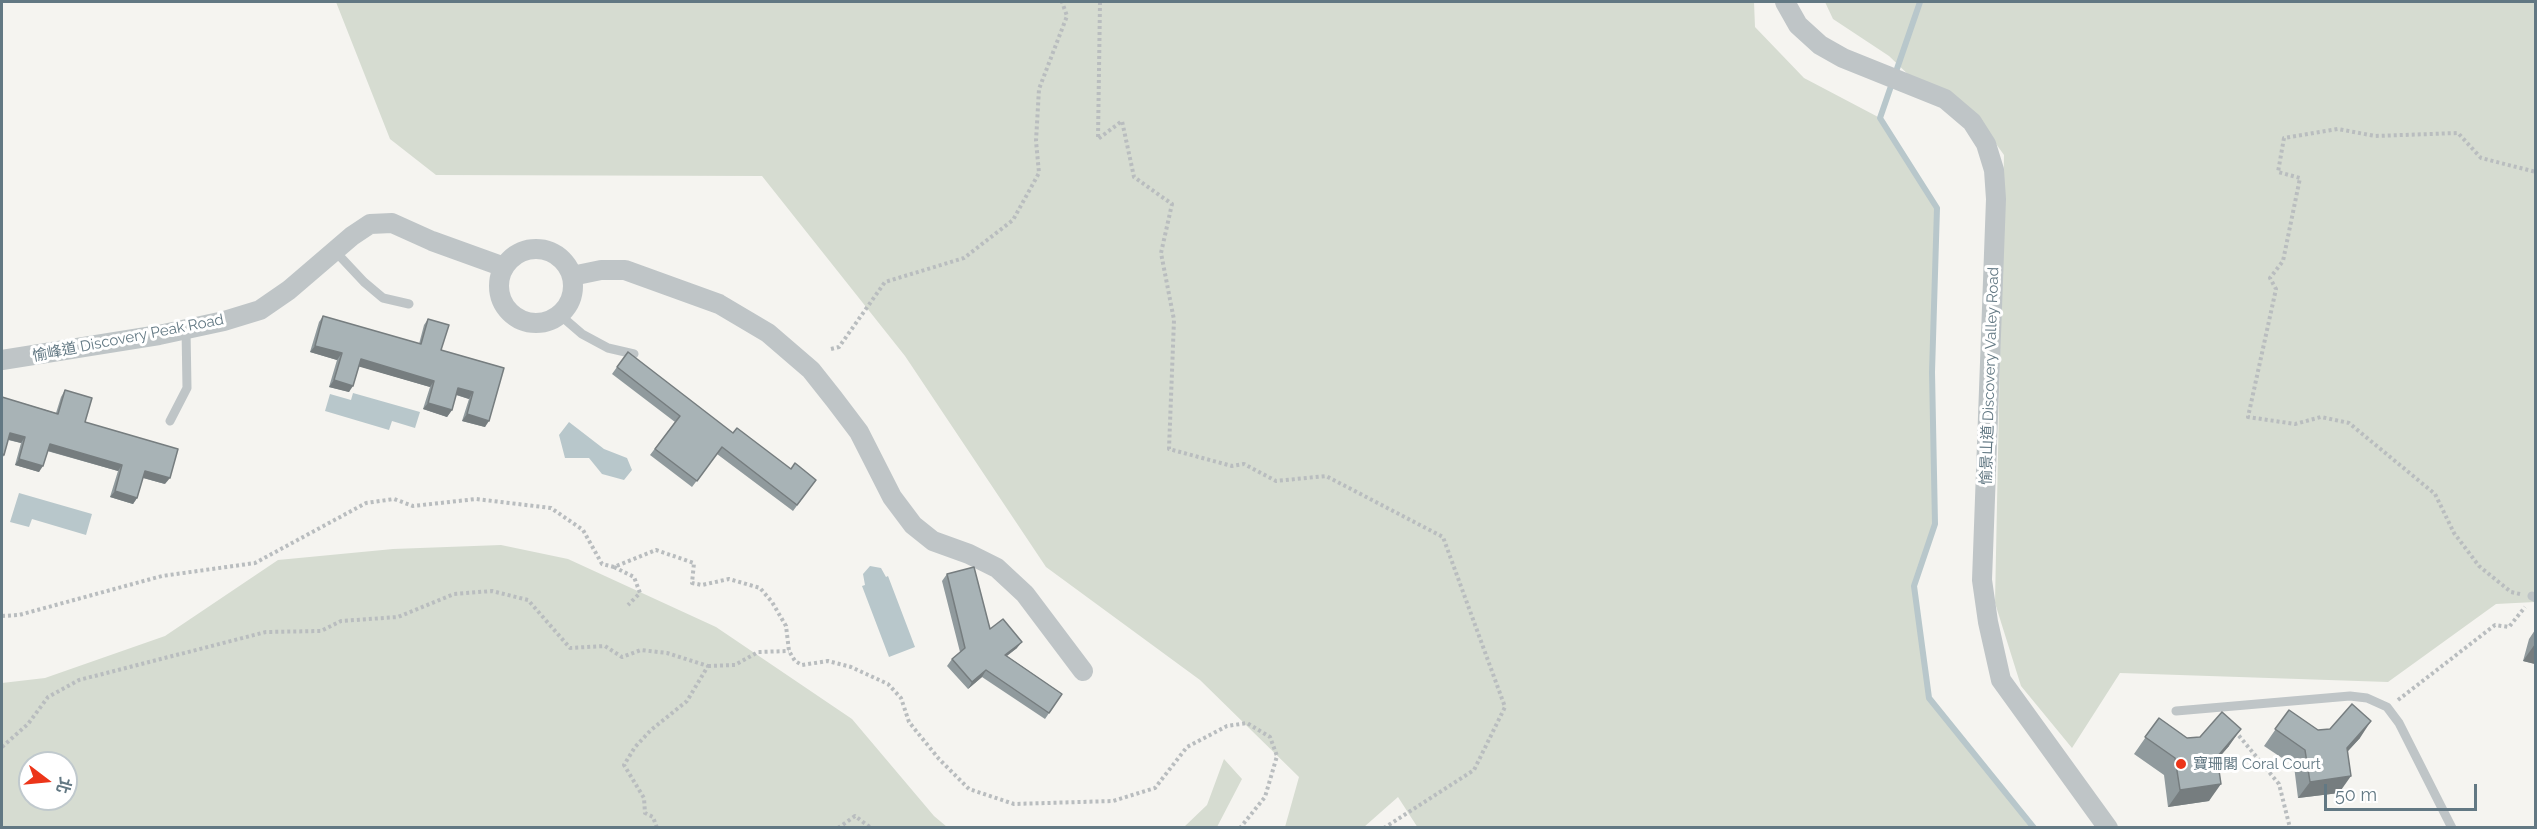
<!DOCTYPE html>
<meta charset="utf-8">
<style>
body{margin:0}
#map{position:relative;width:2537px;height:829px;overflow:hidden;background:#f5f4f0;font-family:Raleway,"Noto Sans TC",sans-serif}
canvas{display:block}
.frame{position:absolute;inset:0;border:3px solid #627883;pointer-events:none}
.north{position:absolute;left:18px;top:751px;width:60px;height:60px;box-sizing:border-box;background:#fff;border:2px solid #c0c9cd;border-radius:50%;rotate:106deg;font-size:16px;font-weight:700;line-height:24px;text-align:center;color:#627883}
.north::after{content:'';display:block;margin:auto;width:21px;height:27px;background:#ec3519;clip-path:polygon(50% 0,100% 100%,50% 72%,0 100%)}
.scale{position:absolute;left:2324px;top:784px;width:153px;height:27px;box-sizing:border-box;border:3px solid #627883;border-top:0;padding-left:8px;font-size:18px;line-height:21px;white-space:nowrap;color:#627883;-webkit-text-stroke:4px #fff;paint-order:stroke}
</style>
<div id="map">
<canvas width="2537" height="829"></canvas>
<div class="frame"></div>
<div class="north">北</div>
<div class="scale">50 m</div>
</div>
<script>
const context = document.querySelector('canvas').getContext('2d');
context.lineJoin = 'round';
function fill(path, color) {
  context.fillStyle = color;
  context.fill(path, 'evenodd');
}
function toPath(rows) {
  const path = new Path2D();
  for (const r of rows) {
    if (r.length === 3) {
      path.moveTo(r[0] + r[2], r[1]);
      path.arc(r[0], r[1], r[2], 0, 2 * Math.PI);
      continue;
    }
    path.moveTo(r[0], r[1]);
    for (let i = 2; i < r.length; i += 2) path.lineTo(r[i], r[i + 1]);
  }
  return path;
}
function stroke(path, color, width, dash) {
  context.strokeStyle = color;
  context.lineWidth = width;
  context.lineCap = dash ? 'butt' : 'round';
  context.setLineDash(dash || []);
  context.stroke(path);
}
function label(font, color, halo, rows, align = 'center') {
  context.font = font + ' Raleway,"Noto Sans TC",sans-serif';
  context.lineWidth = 6;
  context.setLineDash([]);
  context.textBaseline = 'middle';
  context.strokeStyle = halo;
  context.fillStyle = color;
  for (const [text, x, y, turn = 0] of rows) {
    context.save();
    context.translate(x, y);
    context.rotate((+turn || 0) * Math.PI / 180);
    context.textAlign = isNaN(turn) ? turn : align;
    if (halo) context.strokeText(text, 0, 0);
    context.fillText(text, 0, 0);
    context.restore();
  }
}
const green = toPath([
 [336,2,1754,2,1755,27,1804,78,1880,118,1937,208,1932,372,1935,524,1914,586,1929,698,2034,827,1418,828,1398,797,1364,827,1285,827,1299,777,1200,680,1046,567,905,356,762,176,436,175,390,139],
 [1825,2,2535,2,2535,602,2496,604,2388,682,2120,673,2072,748,2021,686,1995,603,2004,155,1971,109,1916,82,1889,56,1833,19],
 [501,545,568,559,716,627,852,719,934,816,947,827,2,827,2,683,45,678,165,636,278,560,393,549],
 [30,763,66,763,66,799,30,799],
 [1224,759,1242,779,1217,827,1184,827,1207,805]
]);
const water = toPath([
 [353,393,420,412,415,428,392,421,389,430,325,411,330,394,351,400],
 [569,422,604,449,627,458,632,470,624,480,602,474,589,458,565,458,559,435],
 [19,493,92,514,86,535,32,519,29,527,10,522],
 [870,566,881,568,886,577,888,576,915,647,889,657,862,586,865,585,863,574]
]);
const stream = toPath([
 [1920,2,1880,118,1937,208,1932,372,1935,524,1914,586,1929,698,2034,828]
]);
const path = toPath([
 [1100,2,1098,139,1122,121,1134,177,1172,204,1161,253,1174,320,1169,449,1232,466,1244,464,1276,481,1326,476,1443,537,1505,707,1474,770,1384,828],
 [831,349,839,347,885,282,964,258,1013,220,1039,173,1036,141,1039,89,1067,16,1062,2],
 [614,567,634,577,640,593,628,605],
 [2520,594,2511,592,2479,566,2454,533,2435,494,2349,423,2321,417,2295,424,2248,417,2276,289,2270,278,2283,261,2300,178,2278,172,2284,138,2338,129,2375,136,2458,133,2481,158,2536,172],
 [2,616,19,615,162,576,255,563,366,503,394,499,413,506,476,499,551,508,583,530,602,564,614,567,656,550,694,563,692,583,702,585,729,579,760,588,772,602,786,626,789,651,795,661,802,665,828,661,851,667,888,684,901,698,909,722,917,732,939,759,969,789,1014,804,1113,801,1155,788,1187,747,1227,726,1247,723,1270,737,1277,756,1265,797,1240,828],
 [708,666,735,665,758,652,789,651],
 [2398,700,2495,625,2509,627,2525,607],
 [2235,731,2279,784,2290,828],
 [2,747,28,724,48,697,79,680,266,632,321,631,341,621,398,617,454,594,492,591,528,600,570,648,605,646,622,657,641,650,667,653,708,666,687,701,651,730,635,747,624,765,644,798,645,813,653,817,657,828],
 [838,828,855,816,871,828]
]);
const service = toPath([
 [334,250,364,282,383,298,409,304],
 [560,315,582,334,608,348,634,354],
 [170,421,187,388,186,329],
 [2532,596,2536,598],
 [2176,711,2350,696,2367,698,2387,707,2399,723,2452,828]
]);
const minor = toPath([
 [1785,2,1798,25,1820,45,1843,58,1945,99,1972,122,1986,144,1994,170,1996,199,1982,580,1988,622,2001,680,2108,828],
 [536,286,37],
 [572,276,601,270,625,270,719,304,768,333,811,370,834,399,859,432,892,497,913,525,933,541,969,554,997,568,1025,594,1083,671],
 [2,360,159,335,224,321,260,310,289,290,352,236,370,224,392,223,432,241,504,267]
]);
const wall = toPath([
 [323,316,419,344,424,325,428,319,441,350,504,368,485,427,462,421,469,399,456,395,452,410,447,417,423,409,430,387,359,366,349,392,329,387,337,360,310,352,319,322],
 [617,367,733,433,791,469,816,480,793,511,717,454,692,487,650,455,675,422,612,374],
 [65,390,85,422,165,484,143,478,137,498,133,504,110,497,118,471,47,451,39,472,15,465,21,443,8,440,4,455,2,459,2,397,56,413,61,397],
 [947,574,990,629,1017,648,1007,656,1062,694,1045,719,982,677,968,689,947,666,952,659,960,652,942,581],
 [2535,630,2535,664,2523,661,2529,639],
 [2289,710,2318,730,2360,738,2348,751,2339,793,2298,798,2294,766,2264,746],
 [2159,718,2187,738,2229,746,2217,760,2209,801,2168,807,2164,775,2134,754]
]);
const shadedWall = toPath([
 [315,346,342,353,337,360,310,352],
 [361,359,434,381,430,387,357,366],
 [334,380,353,386,349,392,329,387],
 [458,388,473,392,469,399,454,394],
 [428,403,452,410,447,417,423,409],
 [467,414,489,421,485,427,462,421],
 [10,433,25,437,21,443,6,439],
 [50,444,122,465,118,471,45,450],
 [19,459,43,466,39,472,15,465],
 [145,471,170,478,165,484,140,477],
 [115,491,137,498,133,504,110,497],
 [1022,642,1017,648,1000,661,1005,655],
 [2535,644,2535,664,2523,661],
 [986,670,982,677,968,689,972,682],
 [2371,721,2360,738,2335,765,2347,748],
 [2241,729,2229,746,2205,773,2217,757],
 [2351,776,2339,793,2298,798,2310,782],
 [2221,784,2209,801,2168,807,2180,790]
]);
const building = toPath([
 [323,316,421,344,428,319,449,325,441,350,504,368,489,421,467,414,473,392,458,388,452,410,428,403,434,381,361,359,353,386,334,380,342,353,315,346,323,316],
 [628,352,733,433,737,428,791,469,795,463,816,480,797,505,722,447,697,481,655,449,680,416,617,367,628,352],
 [65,390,92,398,85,422,178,449,170,478,145,471,137,498,115,491,122,465,50,444,43,466,19,459,25,437,10,433,4,455,2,454,2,397,58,414,65,390],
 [974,567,990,629,1003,619,1022,642,1005,655,1062,694,1049,713,986,670,972,682,952,659,965,648,947,574,974,567],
 [2352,704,2371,721,2347,748,2351,776,2310,782,2305,750,2275,729,2289,710,2318,730,2330,729,2352,704],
 [2222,712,2241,729,2217,757,2221,784,2180,790,2175,758,2145,737,2159,718,2187,738,2200,737,2222,712]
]);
const markers = [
 [2181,764,6,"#ec3519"]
];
const streetNames = [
 ["愉峰道 Discovery Peak Road",128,338,-11],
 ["愉景山道 Discovery Valley Road",1990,376,-88]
];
const poiNames = [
 ["寶珊閣 Coral Court",2193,764]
];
fill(green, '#d6dcd1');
fill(water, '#b8c7cb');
stroke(stream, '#b8c7cb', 6);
stroke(path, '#b9bdbf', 4, [3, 3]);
stroke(service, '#bfc5c7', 9);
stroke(minor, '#bfc5c7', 20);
fill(wall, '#909a9d');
fill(shadedWall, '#767d7f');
fill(building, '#a8b3b6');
stroke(building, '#767d7f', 1.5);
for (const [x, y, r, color] of markers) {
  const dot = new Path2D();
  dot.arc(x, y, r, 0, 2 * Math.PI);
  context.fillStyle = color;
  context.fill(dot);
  stroke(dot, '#fff', 2);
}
label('15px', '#627883', '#fff', streetNames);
label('15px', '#627883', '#fff', poiNames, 'left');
</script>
